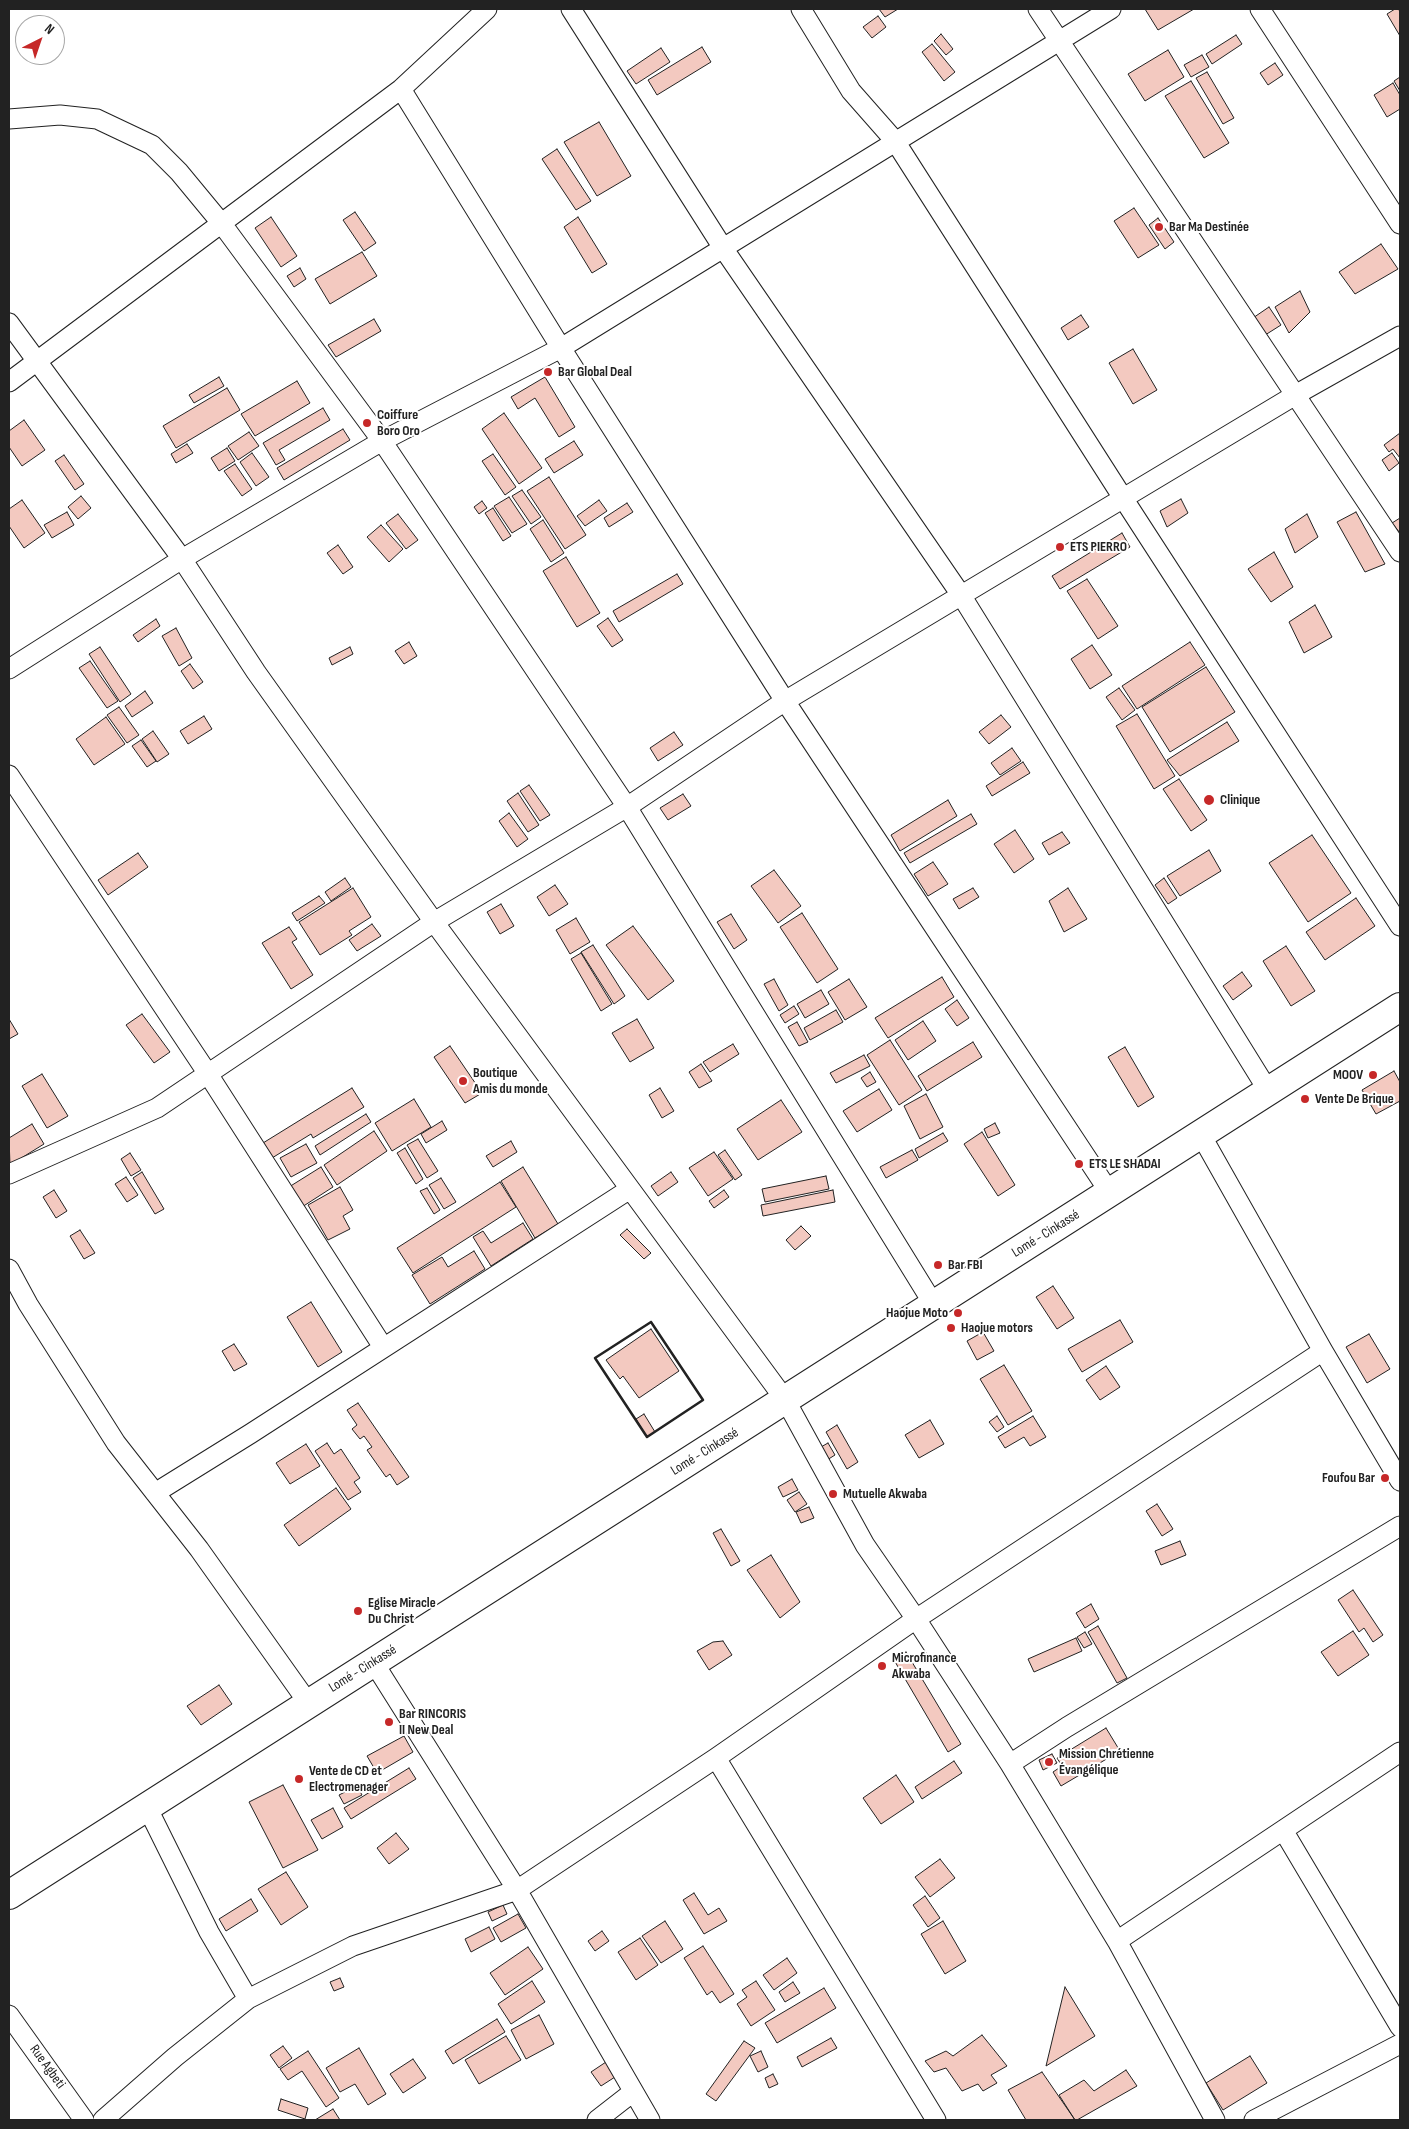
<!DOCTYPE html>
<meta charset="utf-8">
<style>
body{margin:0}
#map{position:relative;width:1409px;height:2129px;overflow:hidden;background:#fff;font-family:"Sofia Sans Condensed",sans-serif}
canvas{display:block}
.frame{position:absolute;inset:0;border:10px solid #222;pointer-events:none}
.north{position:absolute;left:15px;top:15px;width:50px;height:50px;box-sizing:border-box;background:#fff;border:1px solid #a7a7a7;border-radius:50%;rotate:41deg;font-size:14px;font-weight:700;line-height:20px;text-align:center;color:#222}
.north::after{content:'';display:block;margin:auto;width:18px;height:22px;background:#c62828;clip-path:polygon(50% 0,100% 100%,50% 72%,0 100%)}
</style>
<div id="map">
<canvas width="1409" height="2129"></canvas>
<div class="frame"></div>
<div class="north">N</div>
</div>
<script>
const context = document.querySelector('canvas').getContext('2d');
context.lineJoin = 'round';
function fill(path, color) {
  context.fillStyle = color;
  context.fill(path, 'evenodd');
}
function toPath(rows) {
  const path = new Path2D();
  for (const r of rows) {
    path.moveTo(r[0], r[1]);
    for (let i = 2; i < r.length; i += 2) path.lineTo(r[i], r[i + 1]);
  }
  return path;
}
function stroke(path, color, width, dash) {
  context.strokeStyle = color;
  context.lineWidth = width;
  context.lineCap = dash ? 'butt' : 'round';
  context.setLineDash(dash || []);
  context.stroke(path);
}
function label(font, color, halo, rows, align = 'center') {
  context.font = font + ' "Sofia Sans Condensed",sans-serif';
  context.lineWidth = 4;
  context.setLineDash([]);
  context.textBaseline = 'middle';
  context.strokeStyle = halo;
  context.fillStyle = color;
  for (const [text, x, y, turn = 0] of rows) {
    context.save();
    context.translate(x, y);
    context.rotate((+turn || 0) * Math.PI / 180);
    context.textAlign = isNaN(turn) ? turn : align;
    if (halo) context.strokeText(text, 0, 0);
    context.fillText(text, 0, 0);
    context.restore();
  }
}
const building = toPath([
 [879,9,898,9,885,17,879,9],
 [1145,9,1194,9,1158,30,1145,9],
 [1395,9,1400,10,1400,36,1387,14,1395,9],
 [878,16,886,27,872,38,863,27,878,16],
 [941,34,953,49,946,55,934,41,941,34],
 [1236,35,1242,44,1212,64,1206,54,1236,35],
 [932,44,955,72,944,81,922,52,932,44],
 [702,47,711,62,657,95,648,80,702,47],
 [661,48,670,62,636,84,627,71,661,48],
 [1168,50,1184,77,1145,101,1128,74,1168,50],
 [1202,55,1209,67,1191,77,1184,65,1202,55],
 [1275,63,1283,75,1268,85,1260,73,1275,63],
 [1207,72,1234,118,1223,124,1196,78,1207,72],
 [1400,77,1400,91,1394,81,1400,77],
 [1191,81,1229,143,1204,158,1165,96,1191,81],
 [1393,83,1400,95,1400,109,1387,117,1374,95,1393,83],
 [599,122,631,176,597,196,564,142,599,122],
 [557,149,591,201,576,210,542,159,557,149],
 [1134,208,1159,245,1138,258,1114,221,1134,208],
 [355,212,376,243,364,251,343,220,355,212],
 [271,217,297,256,281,267,255,228,271,217],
 [578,217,607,264,592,273,564,227,578,217],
 [1158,218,1174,242,1165,249,1149,225,1158,218],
 [1381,244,1398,269,1355,294,1339,272,1381,244],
 [362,252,377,276,330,304,315,279,362,252],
 [300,268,306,279,294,287,287,276,300,268],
 [1300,291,1310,312,1289,333,1275,307,1300,291],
 [1269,307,1281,325,1262,337,1250,320,1269,307],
 [1081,315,1089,327,1068,340,1061,328,1081,315],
 [374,319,381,331,336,357,328,345,374,319],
 [1133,349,1157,390,1133,404,1109,363,1133,349],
 [219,377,224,386,194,403,189,395,219,377],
 [545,377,575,427,559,437,535,398,518,409,511,397,545,377],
 [297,381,310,403,255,436,241,414,297,381],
 [227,388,240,410,176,448,163,426,227,388],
 [323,408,330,420,279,450,285,460,276,465,263,443,323,408],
 [504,413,542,468,519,484,482,429,504,413],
 [24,420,45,450,22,466,9,447,9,431,24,420],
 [343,429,350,440,284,480,277,468,343,429],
 [249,432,259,446,238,460,228,446,249,432],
 [1400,433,1400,458,1393,449,1389,452,1384,445,1400,433],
 [574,441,583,455,554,473,545,459,574,441],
 [187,444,193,453,176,463,171,454,187,444],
 [227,448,235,461,219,471,211,458,227,448],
 [252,453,269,477,256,486,240,462,252,453],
 [1392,453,1399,463,1389,471,1382,460,1392,453],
 [493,454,516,487,505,495,482,461,493,454],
 [64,455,84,484,75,490,55,461,64,455],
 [235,464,252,489,242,496,224,471,235,464],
 [549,477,586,535,565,549,527,491,549,477],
 [522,490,541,517,531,524,512,496,522,490],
 [81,496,91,508,78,519,68,507,81,496],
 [509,497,527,524,512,533,494,506,509,497],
 [1181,499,1188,513,1167,527,1160,511,1181,499],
 [22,500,45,533,24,548,9,526,9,509,22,500],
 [599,500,607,511,585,526,577,516,599,500],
 [482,501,487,508,479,514,474,507,482,501],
 [627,503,633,512,609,527,604,518,627,503],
 [493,508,511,536,503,541,485,513,493,508],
 [67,512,74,525,52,538,44,525,67,512],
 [1356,512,1385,564,1365,572,1337,522,1356,512],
 [398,514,418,540,406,549,386,523,398,514],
 [1307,514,1318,537,1295,553,1285,529,1307,514],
 [1400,518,1400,533,1392,523,1400,518],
 [543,520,564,553,551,562,530,529,543,520],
 [381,525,403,549,389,562,367,537,381,525],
 [1122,533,1130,547,1060,589,1052,576,1122,533],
 [338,545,353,567,343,574,327,553,338,545],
 [1274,552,1293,587,1271,602,1248,569,1274,552],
 [566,557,600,613,577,627,543,571,566,557],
 [677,574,683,584,619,622,613,611,677,574],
 [1087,579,1118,626,1098,639,1067,591,1087,579],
 [1315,605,1332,637,1304,653,1289,622,1315,605],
 [608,618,623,640,612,647,597,626,608,618],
 [156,619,160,626,138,642,133,635,156,619],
 [176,628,192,658,179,666,162,636,176,628],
 [409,642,417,656,404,664,395,651,409,642],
 [1190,642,1205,665,1137,709,1122,686,1190,642],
 [1092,645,1112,675,1090,689,1071,659,1092,645],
 [100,647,131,694,120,702,89,654,100,647],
 [350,647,353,654,332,665,329,658,350,647],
 [90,661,118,701,107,708,79,668,90,661],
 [190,664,203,682,193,689,181,671,190,664],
 [1206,667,1235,712,1170,752,1142,707,1206,667],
 [1119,688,1135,710,1122,720,1106,697,1119,688],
 [145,691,153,703,132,717,125,706,145,691],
 [119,707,139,735,127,743,107,715,119,707],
 [1137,714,1175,776,1154,789,1116,726,1137,714],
 [1001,715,1011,727,989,744,979,732,1001,715],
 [204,716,212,729,188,744,180,731,204,716],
 [106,717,125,744,94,765,76,739,106,717],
 [1227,722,1239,741,1180,776,1167,760,1227,722],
 [153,731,169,754,157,762,142,739,153,731],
 [674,732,683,745,658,761,650,748,674,732],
 [141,740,156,761,147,767,132,746,141,740],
 [1012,748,1021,761,1000,775,991,763,1012,748],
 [1023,762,1030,773,992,796,986,786,1023,762],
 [1179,779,1207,820,1191,831,1163,789,1179,779],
 [529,785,550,815,540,821,520,791,529,785],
 [518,793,539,825,528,832,507,801,518,793],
 [683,794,691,806,668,820,660,808,683,794],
 [948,800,957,816,900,851,891,835,948,800],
 [509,813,528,839,517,847,499,821,509,813],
 [971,814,977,824,910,863,904,853,971,814],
 [1015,830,1034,859,1014,873,994,844,1015,830],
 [1062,832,1070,843,1049,855,1042,843,1062,832],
 [1312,835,1351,893,1308,922,1269,863,1312,835],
 [1209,850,1221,871,1180,896,1167,876,1209,850],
 [138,853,148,867,108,895,98,880,138,853],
 [933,862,948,884,928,896,914,874,933,862],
 [774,870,801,906,778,923,751,886,774,870],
 [345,878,351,887,331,901,325,892,345,878],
 [1164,878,1177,898,1168,904,1155,885,1164,878],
 [555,885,568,904,549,916,537,897,555,885],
 [353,888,371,917,349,931,352,935,320,955,299,922,353,888],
 [973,888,979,897,959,909,953,899,973,888],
 [1068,888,1087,919,1064,932,1049,901,1068,888],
 [319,896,325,903,297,921,292,913,319,896],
 [1356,898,1375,926,1325,960,1306,932,1356,898],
 [501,904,514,926,500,934,487,912,501,904],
 [802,913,838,969,817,983,780,927,802,913],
 [731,914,747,940,734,949,717,922,731,914],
 [576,918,590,942,570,954,556,930,576,918],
 [372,924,381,936,357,951,349,940,372,924],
 [633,926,674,981,648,1000,606,945,633,926],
 [289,927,297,939,292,942,313,975,291,989,262,943,289,927],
 [593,945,625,996,614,1004,581,952,593,945],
 [1286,946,1315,991,1291,1006,1263,961,1286,946],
 [581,953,612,1004,601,1011,571,959,581,953],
 [1242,972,1252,986,1233,1000,1223,986,1242,972],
 [942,977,954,997,888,1038,875,1018,942,977],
 [774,979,788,1005,779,1011,764,984,774,979],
 [849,979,867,1007,845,1020,828,992,849,979],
 [821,990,829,1004,805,1018,797,1004,821,990],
 [957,1000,969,1018,957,1026,945,1009,957,1000],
 [794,1006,799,1014,785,1023,780,1015,794,1006],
 [836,1010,843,1022,810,1040,804,1028,836,1010],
 [142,1014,170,1052,154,1063,126,1025,142,1014],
 [9,1019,18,1034,9,1039,9,1019],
 [637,1019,654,1048,630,1062,612,1033,637,1019],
 [923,1021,936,1041,908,1060,895,1040,923,1021],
 [797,1022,808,1042,799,1046,788,1027,797,1022],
 [890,1040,922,1090,899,1105,867,1055,890,1040],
 [973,1042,982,1057,927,1091,918,1076,973,1042],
 [733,1044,739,1054,710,1072,703,1062,733,1044],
 [450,1046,482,1093,465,1103,434,1057,450,1046],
 [1125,1047,1154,1097,1138,1107,1108,1057,1125,1047],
 [864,1055,870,1066,836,1083,830,1073,864,1055],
 [701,1064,712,1081,699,1088,689,1072,701,1064],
 [1394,1071,1400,1082,1400,1101,1376,1114,1362,1090,1394,1071],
 [870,1072,876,1082,867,1087,861,1078,870,1072],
 [42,1074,68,1116,47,1128,22,1086,42,1074],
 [352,1088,364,1107,313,1138,311,1134,272,1158,263,1143,352,1088],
 [660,1088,674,1111,662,1118,649,1095,660,1088],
 [879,1089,892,1110,857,1132,843,1111,879,1089],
 [926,1094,943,1127,920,1139,904,1106,926,1094],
 [414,1099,431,1127,392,1151,375,1123,414,1099],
 [781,1100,802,1132,758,1160,737,1129,781,1100],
 [366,1114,371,1122,320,1155,315,1146,366,1114],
 [442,1121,447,1130,426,1143,421,1134,442,1121],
 [995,1123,1000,1133,988,1138,984,1129,995,1123],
 [32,1124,44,1144,10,1165,9,1138,32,1124],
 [374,1131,387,1151,337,1185,324,1165,374,1131],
 [982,1132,1015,1185,998,1196,964,1144,982,1132],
 [943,1133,948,1141,919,1158,915,1149,943,1133],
 [418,1139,438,1171,427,1178,407,1145,418,1139],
 [511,1141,517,1152,493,1167,486,1156,511,1141],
 [306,1144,317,1163,291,1177,280,1158,306,1144],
 [405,1148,423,1179,416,1184,397,1153,405,1148],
 [725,1150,742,1175,735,1180,718,1155,725,1150],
 [912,1150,918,1160,886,1178,880,1167,912,1150],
 [714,1152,733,1179,708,1196,689,1168,714,1152],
 [130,1153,141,1170,131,1176,121,1159,130,1153],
 [321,1167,333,1187,302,1207,289,1187,321,1167],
 [523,1167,558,1224,535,1238,501,1181,523,1167],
 [142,1172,164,1209,155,1214,133,1178,142,1172],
 [671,1172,678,1182,658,1196,651,1186,671,1172],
 [826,1176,829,1189,765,1202,762,1189,826,1176],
 [126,1177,138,1195,127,1202,115,1184,126,1177],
 [441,1178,456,1202,444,1209,429,1185,441,1178],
 [500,1182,516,1207,413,1273,397,1248,500,1182],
 [340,1187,353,1210,343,1216,350,1229,328,1240,308,1205,340,1187],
 [427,1188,440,1210,434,1214,420,1191,427,1188],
 [54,1190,67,1211,56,1218,43,1197,54,1190],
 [724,1190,729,1197,714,1208,709,1201,724,1190],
 [833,1190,835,1202,763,1216,761,1205,833,1190],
 [523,1223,533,1239,491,1266,473,1237,483,1231,491,1243,523,1223],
 [801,1226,811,1236,795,1250,786,1240,801,1226],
 [627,1229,651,1253,644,1259,620,1235,627,1229],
 [80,1230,95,1253,84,1259,70,1236,80,1230],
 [474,1251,485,1269,430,1304,412,1275,442,1257,448,1267,474,1251],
 [1053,1286,1074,1318,1057,1329,1036,1297,1053,1286],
 [311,1302,342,1352,318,1367,287,1317,311,1302],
 [1120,1320,1133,1342,1082,1372,1068,1349,1120,1320],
 [651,1329,679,1371,639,1398,623,1376,620,1379,606,1360,651,1329],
 [983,1332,994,1351,977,1360,967,1341,983,1332],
 [1369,1334,1390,1369,1367,1383,1346,1347,1369,1334],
 [234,1344,247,1364,234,1371,222,1351,234,1344],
 [1004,1365,1032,1411,1008,1425,980,1379,1004,1365],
 [1106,1366,1120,1387,1100,1400,1086,1380,1106,1366],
 [358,1403,409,1477,397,1485,390,1474,386,1477,367,1450,372,1447,364,1436,360,1439,352,1429,357,1425,347,1410,358,1403],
 [644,1414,655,1432,647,1437,636,1419,644,1414],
 [997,1416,1004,1427,997,1432,989,1422,997,1416],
 [1033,1416,1046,1437,1030,1446,1024,1437,1005,1448,998,1437,1033,1416],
 [930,1420,944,1444,919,1458,905,1435,930,1420],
 [837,1425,858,1462,847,1469,826,1432,837,1425],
 [327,1443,334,1454,341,1449,360,1478,354,1482,361,1492,348,1500,315,1451,327,1443],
 [828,1443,835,1455,827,1460,821,1447,828,1443],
 [306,1444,320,1466,290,1484,276,1463,306,1444],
 [792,1479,798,1490,783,1497,778,1487,792,1479],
 [336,1488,351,1509,299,1546,284,1525,336,1488],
 [799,1492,807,1504,795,1512,787,1500,799,1492],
 [1157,1504,1173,1529,1162,1536,1146,1511,1157,1504],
 [809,1507,814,1518,801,1523,796,1512,809,1507],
 [721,1529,740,1561,731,1566,713,1533,721,1529],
 [1180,1541,1186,1555,1161,1565,1155,1551,1180,1541],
 [771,1555,800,1602,780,1618,747,1570,771,1555],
 [1353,1590,1383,1635,1373,1642,1364,1628,1359,1632,1338,1600,1353,1590],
 [1091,1604,1099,1619,1085,1628,1076,1613,1091,1604],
 [1098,1626,1127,1678,1117,1683,1088,1632,1098,1626],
 [1353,1631,1369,1655,1338,1676,1321,1652,1353,1631],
 [1085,1632,1092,1644,1084,1648,1077,1637,1085,1632],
 [1076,1638,1082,1651,1034,1672,1028,1659,1076,1638],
 [723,1641,732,1655,709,1670,697,1651,713,1642,723,1641],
 [906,1652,961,1744,948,1752,894,1660,906,1652],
 [219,1685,232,1704,201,1725,187,1706,219,1685],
 [1106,1728,1120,1751,1061,1786,1053,1772,1062,1766,1057,1758,1106,1728],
 [404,1736,413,1752,377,1773,367,1756,404,1736],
 [1052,1754,1057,1763,1043,1770,1039,1760,1052,1754],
 [954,1761,962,1773,922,1799,915,1787,954,1761],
 [409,1768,416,1779,351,1819,344,1808,409,1768],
 [896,1775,914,1802,881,1824,863,1798,896,1775],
 [283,1785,318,1850,283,1868,249,1802,283,1785],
 [357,1786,362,1795,344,1804,339,1795,357,1786],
 [333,1808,343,1827,322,1839,311,1820,333,1808],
 [396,1833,409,1849,389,1864,377,1848,396,1833],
 [940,1859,955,1878,930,1897,915,1877,940,1859],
 [286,1872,308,1907,281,1925,258,1889,286,1872],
 [694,1893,708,1915,719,1908,727,1921,704,1934,683,1900,694,1893],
 [925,1896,940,1918,928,1927,913,1905,925,1896],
 [251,1899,258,1911,226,1931,219,1919,251,1899],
 [503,1905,507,1914,492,1921,488,1912,503,1905],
 [518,1914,526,1928,501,1942,493,1928,518,1914],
 [665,1921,683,1949,661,1963,642,1936,665,1921],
 [943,1921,966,1961,945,1974,921,1934,943,1921],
 [489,1927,495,1939,471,1952,465,1939,489,1927],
 [602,1931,609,1941,595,1951,588,1941,602,1931],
 [640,1938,658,1965,636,1980,618,1952,640,1938],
 [703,1946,734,1994,720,2003,712,1991,707,1995,684,1958,703,1946],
 [528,1947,543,1969,505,1995,490,1973,528,1947],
 [787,1958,797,1973,774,1990,763,1975,787,1958],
 [340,1978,344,1987,334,1991,330,1982,340,1978],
 [532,1981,545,2002,511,2024,498,2004,532,1981],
 [756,1981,775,2010,751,2026,737,2004,747,1997,742,1990,756,1981],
 [793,1982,800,1993,785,2002,779,1992,793,1982],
 [1065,1987,1095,2036,1046,2066,1065,1987],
 [824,1988,836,2008,777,2043,765,2023,824,1988],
 [539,2015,554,2044,526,2059,511,2030,539,2015],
 [497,2019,505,2032,453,2064,445,2051,497,2019],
 [982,2035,1007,2066,991,2075,997,2083,983,2091,978,2084,962,2091,946,2068,934,2072,925,2061,946,2051,953,2056,982,2035],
 [506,2036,521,2060,479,2084,465,2060,506,2036],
 [831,2038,837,2048,802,2067,797,2057,831,2038],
 [744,2041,755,2048,716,2101,706,2094,744,2041],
 [283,2046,292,2058,279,2068,270,2055,283,2046],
 [359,2048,386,2094,368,2105,355,2084,340,2092,326,2068,359,2048],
 [308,2051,339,2098,326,2107,302,2071,288,2080,280,2069,308,2051],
 [761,2051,768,2067,758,2072,750,2056,761,2051],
 [1250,2056,1267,2083,1223,2110,1206,2083,1250,2056],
 [413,2059,426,2078,403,2093,390,2074,413,2059],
 [606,2062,615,2077,601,2086,591,2072,606,2062],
 [1126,2070,1137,2086,1077,2120,1075,2120,1059,2095,1084,2080,1094,2091,1126,2070],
 [1042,2072,1075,2120,1026,2120,1008,2090,1042,2072],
 [773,2074,778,2084,769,2088,765,2078,773,2074],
 [281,2099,308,2108,305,2119,278,2110,281,2099],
 [333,2109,340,2120,315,2120,333,2109]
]);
const minor = toPath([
 [571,9,723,248,961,595,1269,1092],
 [801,9,851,91,895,141,1123,498,1400,926],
 [1038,9,1400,552],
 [1260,9,1400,224],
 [401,89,561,348,785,701,1110,1193],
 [9,119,60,115,97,119,152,145,179,172,222,224,382,441,182,559,9,669],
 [9,323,182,559,256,672,434,922,786,1401,865,1545,916,1619,1010,1764,1117,1941,1215,2120],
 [9,382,401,89,487,9],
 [9,775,208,1074,383,1347],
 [1201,1135,1323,1351,1400,1481],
 [9,1174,157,1108,434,922,627,807,785,701,1297,394,1400,336],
 [9,1269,28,1304,116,1443,199,1549,309,1704],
 [934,1305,627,807,382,441,561,348,1111,9],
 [155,1493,250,1434,630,1189],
 [374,1663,517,1890,650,2120],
 [716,1758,936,2120],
 [1010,1764,1067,1727,1400,1526],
 [147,1807,209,1932,248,1999],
 [1283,1830,1400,2027],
 [1117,1941,1400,1752],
 [9,2015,84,2120],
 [103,2120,175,2057,248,1999,353,1946,517,1890,716,1758,916,1619,1323,1351],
 [597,2120,633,2092],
 [1254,2120,1400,2044]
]);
const trunk = toPath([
 [9,1895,1400,1007]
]);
const wall = toPath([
 [651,1322,703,1400,647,1437,595,1358,651,1322]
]);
const markers = [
 [1159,227,5,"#c62828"],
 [548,372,5,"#c62828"],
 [367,423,5,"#c62828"],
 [1060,547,5,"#c62828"],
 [1209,800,6,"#c62828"],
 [1373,1075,5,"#c62828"],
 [463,1081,5,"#c62828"],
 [1305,1099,5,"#c62828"],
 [1079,1164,5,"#c62828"],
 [938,1265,5,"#c62828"],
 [958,1313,5,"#c62828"],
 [951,1328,5,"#c62828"],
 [1385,1478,5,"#c62828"],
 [833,1494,5,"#c62828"],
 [358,1611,5,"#c62828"],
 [882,1666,5,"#c62828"],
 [389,1722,5,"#c62828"],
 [1049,1762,5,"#c62828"],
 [299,1779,5,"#c62828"]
];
const poiNames = [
 ["Bar Ma Destinée",1169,227],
 ["Bar Global Deal",558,372],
 ["Coiffure",377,415],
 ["Boro Oro",377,431],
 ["ETS PIERRO",1070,547],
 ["Clinique",1220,800],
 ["Boutique",473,1073],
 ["Amis du monde",473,1089],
 ["MOOV",1363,1075,"right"],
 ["Vente De Brique",1315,1099],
 ["ETS LE SHADAI",1089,1164],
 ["Bar FBI",948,1265],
 ["Haojue Moto",948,1313,"right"],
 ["Haojue motors",961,1328],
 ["Foufou Bar",1375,1478,"right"],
 ["Mutuelle Akwaba",843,1494],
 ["Eglise Miracle",368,1603],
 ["Du Christ",368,1619],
 ["Microfinance",892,1658],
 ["Akwaba",892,1674],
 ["Bar RINCORIS",399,1714],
 ["II New Deal",399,1730],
 ["Mission Chrétienne",1059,1754],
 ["Évangélique",1059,1770],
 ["Vente de CD et",309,1771],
 ["Electromenager",309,1787]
];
const streetNames = [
 ["Lomé - Cinkassé",1046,1234,-32],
 ["Lomé - Cinkassé",705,1452,-32],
 ["Lomé - Cinkassé",363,1669,-32],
 ["Rue Agbeti",47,2067,54]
];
fill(building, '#f3c9c0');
stroke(building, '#222', 1);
stroke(minor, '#222', 21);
stroke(trunk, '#222', 30);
stroke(minor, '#fff', 19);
stroke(trunk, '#fff', 28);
stroke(wall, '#222', 2.5);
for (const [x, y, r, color] of markers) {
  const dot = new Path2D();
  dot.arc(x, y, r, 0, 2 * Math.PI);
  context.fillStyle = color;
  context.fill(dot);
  stroke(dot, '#fff', 2);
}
label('bold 14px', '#222', '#fff', poiNames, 'left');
label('14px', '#222', '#fff', streetNames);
</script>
